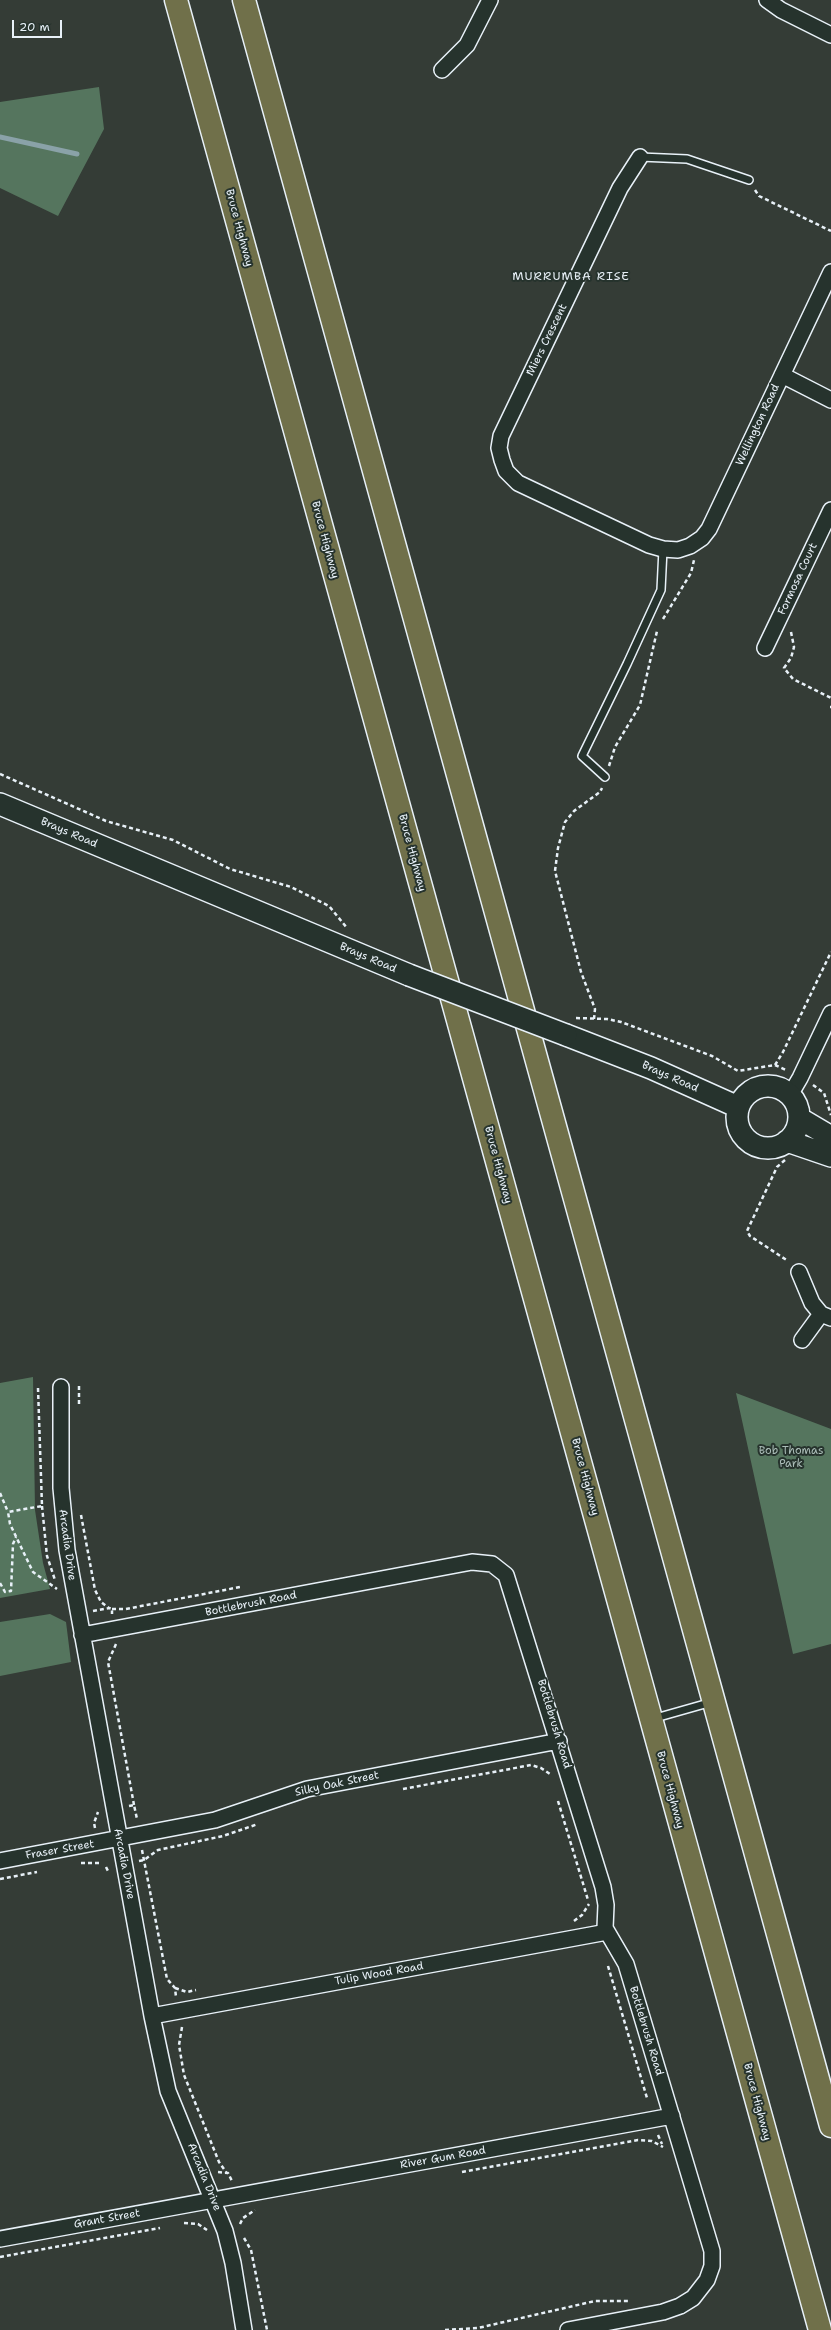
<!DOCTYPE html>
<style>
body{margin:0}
#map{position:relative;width:831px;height:2330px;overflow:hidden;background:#343c36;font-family:"Shantell Sans",sans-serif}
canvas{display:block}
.scale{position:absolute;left:12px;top:20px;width:50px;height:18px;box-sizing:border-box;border:2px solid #e8f1f8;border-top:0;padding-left:5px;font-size:12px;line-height:14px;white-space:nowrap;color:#e8f1f8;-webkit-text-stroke:3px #26332d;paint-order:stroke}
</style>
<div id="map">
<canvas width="831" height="2330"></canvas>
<div class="scale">20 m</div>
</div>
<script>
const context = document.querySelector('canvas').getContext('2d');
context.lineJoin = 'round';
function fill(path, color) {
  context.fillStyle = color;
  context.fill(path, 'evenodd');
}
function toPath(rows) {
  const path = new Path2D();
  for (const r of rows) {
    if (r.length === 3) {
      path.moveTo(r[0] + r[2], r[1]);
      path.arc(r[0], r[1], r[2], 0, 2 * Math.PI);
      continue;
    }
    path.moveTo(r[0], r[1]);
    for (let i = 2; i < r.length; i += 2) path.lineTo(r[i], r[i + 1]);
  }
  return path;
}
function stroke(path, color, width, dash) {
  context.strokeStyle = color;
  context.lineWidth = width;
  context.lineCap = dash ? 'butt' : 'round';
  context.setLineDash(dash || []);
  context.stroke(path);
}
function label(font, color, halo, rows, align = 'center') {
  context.font = font + ' "Shantell Sans",sans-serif';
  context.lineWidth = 4;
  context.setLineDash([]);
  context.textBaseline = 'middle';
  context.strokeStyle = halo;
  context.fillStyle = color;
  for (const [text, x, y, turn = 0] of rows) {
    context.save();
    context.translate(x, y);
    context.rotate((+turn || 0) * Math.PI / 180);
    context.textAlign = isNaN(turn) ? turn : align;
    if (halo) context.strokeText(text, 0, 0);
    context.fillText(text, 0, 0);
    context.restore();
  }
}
const green = toPath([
 [99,87,104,129,58,216,0,188,0,102],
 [33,1377,35,1510,43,1563,50,1589,0,1598,0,1383],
 [736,1393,831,1429,831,1644,793,1654],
 [50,1614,66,1622,71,1662,0,1676,0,1622]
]);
const stream = toPath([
 [0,137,77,154]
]);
const path = toPath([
 [755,190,759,196,831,231],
 [663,619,691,573,694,560],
 [791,632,794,647,791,658,784,668,793,679,831,698],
 [830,707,831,707],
 [609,766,615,747,640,705,657,631],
 [0,774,106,821,173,840,230,869,291,887,329,906,347,928],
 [576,1018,607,1019,621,1022,712,1056,738,1071,775,1065,786,1070],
 [594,1019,595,1009,581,972,555,871,558,848,565,822,574,811,600,792,602,788],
 [775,1065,783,1052,831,952],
 [813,1085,824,1093,831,1115],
 [785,1160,777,1167,747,1231,750,1236,788,1261],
 [38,1388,42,1506,8,1512,10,1524,33,1572,57,1589],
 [79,1404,79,1386],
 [0,1493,8,1512],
 [42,1506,47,1556,55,1580],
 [81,1515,95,1590,101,1602,109,1608],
 [0,1583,5,1592,11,1591,13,1544,16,1537],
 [112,1609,126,1609,240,1587],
 [93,1611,109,1608,112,1609,112,1614],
 [116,1644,108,1662,134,1805],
 [403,1789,531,1765,541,1768,550,1774],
 [558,1801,588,1900],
 [129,1806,134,1805,137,1819],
 [95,1828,94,1823,98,1812],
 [142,1850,167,1979,175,1988,176,1997],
 [139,1861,144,1860,158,1850,223,1836,258,1824],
 [81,1863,102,1863],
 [106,1867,109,1873],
 [0,1879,37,1872],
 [574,1921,582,1915,589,1904],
 [608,1966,647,2098],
 [175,1988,187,1992,196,1990],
 [182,2027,179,2045,184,2075,219,2162,226,2172],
 [658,2135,662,2144],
 [218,2172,228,2173,232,2181],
 [462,2172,638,2140,652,2141,663,2147],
 [184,2223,198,2224,207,2230],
 [240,2224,243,2218,255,2210],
 [244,2238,251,2250,267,2330],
 [0,2257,160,2228],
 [445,2330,478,2328,595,2301,630,2301]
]);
const lane = toPath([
 [640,157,687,159,749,180],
 [605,777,582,756,627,664,661,590,663,549],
 [652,1719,712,1702]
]);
const street = toPath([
 [767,0,781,10,831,35],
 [442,70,467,45,490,0],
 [640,157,620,188,501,436,499,448,502,460,506,471,518,483,649,545,663,549,678,550,690,546,702,538,709,529,831,272],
 [782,375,831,400],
 [765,648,831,510],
 [790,1095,800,1078,831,1013],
 [799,1272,812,1303,821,1314,831,1318],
 [802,1340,821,1314],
 [61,1387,61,1488,67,1550,152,2016,168,2091,225,2231,233,2263,244,2330],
 [82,1635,472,1562,492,1564,506,1575,603,1887,606,1905,605,1928,626,1964,712,2251,712,2266,707,2280,693,2298,680,2306,663,2312,568,2330],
 [0,1861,215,1820,307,1789,559,1741],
 [152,2016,607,1932],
 [0,2239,672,2116]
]);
const secondary = toPath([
 [0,804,409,975],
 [566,1035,651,1068,738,1107],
 [768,1117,31],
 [799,1118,831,1137],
 [787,1141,831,1156]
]);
const highway = toPath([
 [176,0,820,2330],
 [244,0,831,2126]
]);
const secondaryBridge = toPath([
 [409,975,566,1035]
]);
const streetNames = [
 ["Bruce Highway",239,228,75],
 ["Miers Crescent",547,340,-64],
 ["Wellington Road",758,425,-65],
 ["Bruce Highway",325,540,75],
 ["Formosa Court",798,579,-65],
 ["Brays Road",69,833,23],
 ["Bruce Highway",412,853,75],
 ["Brays Road",368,958,23],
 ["Brays Road",670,1077,24],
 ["Bruce Highway",498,1165,75],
 ["Bruce Highway",585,1477,75],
 ["Arcadia Drive",67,1545,82],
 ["Bottlebrush Road",251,1604,-11],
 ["Bottlebrush Road",554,1724,73],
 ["Silky Oak Street",337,1784,-12],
 ["Bruce Highway",670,1790,75],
 ["Fraser Street",60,1850,-10],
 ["Arcadia Drive",124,1864,79],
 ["Tulip Wood Road",379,1974,-10],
 ["Bottlebrush Road",646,2031,73],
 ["Bruce Highway",757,2102,75],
 ["River Gum Road",443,2158,-10],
 ["Arcadia Drive",204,2177,68],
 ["Grant Street",107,2219,-10]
];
const parkNames = [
 ["Bob Thomas",791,1451],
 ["Park",791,1464]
];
const neighbourhoodNames = [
 ["MURRUMBA RISE",571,277]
];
fill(green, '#55755e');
stroke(stream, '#8aa2a8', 5);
stroke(lane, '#e8f1f8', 10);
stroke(street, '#e8f1f8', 18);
stroke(secondary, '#e8f1f8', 24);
stroke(highway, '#e8f1f8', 25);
stroke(path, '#e8f1f8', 2.5, [4, 3]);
stroke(lane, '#26332d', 7);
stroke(street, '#26332d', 15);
stroke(secondary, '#26332d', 21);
stroke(highway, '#70704a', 22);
stroke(secondaryBridge, '#e8f1f8', 24, []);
stroke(secondaryBridge, '#26332d', 21);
label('11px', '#e8f1f8', '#26332d', streetNames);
label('11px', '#adbfba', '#26332d', parkNames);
context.letterSpacing = '1px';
label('12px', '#e8f1f8', '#26332d', neighbourhoodNames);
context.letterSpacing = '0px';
</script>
